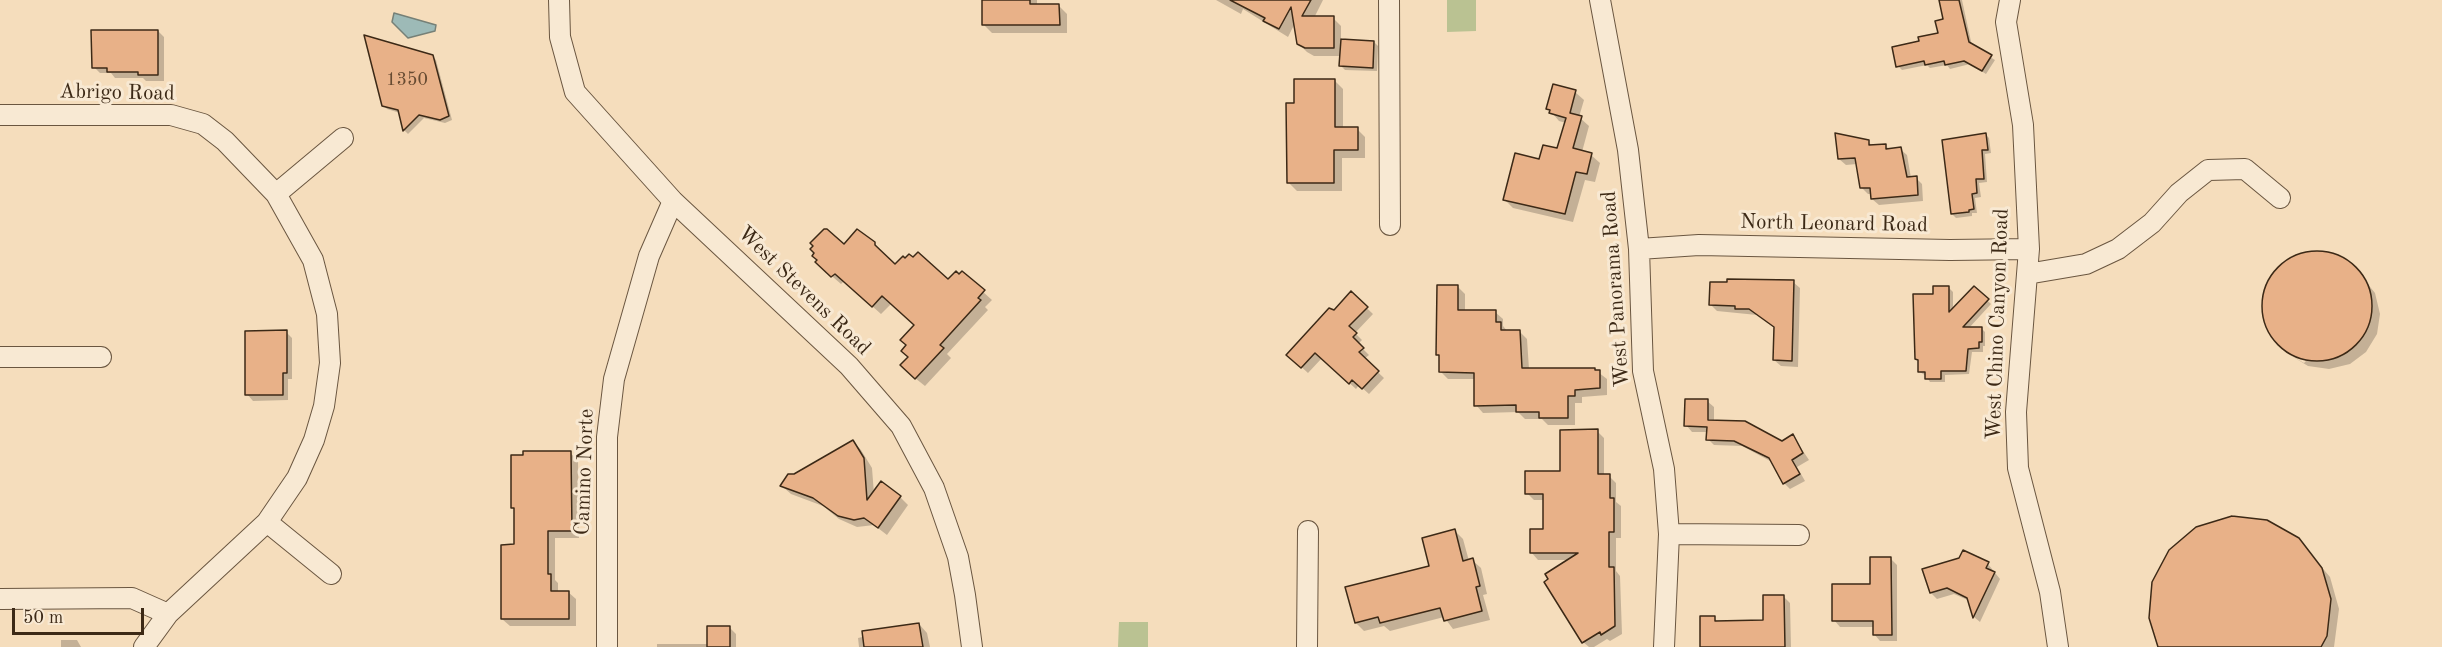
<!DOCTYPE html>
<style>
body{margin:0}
#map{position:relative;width:2442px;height:647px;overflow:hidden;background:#f5ddbc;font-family:"Old Standard TT",serif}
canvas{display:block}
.scale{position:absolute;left:12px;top:608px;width:132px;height:27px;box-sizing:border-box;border:3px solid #3c2916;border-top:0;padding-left:8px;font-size:18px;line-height:21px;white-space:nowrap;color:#3c2916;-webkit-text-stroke:4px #f8e9d3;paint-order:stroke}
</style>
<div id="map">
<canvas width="2442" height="647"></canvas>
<div class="scale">50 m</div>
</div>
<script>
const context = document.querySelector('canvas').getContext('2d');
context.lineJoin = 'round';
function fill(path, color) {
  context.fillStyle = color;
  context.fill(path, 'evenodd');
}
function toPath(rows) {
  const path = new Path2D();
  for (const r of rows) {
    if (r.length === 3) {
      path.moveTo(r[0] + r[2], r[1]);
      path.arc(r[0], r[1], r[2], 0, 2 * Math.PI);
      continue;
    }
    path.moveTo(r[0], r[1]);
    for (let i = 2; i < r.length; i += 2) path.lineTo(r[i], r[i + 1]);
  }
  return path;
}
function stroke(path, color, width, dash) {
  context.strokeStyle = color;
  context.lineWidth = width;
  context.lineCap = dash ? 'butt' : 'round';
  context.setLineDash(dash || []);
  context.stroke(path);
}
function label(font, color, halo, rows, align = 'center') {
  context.font = font + ' "Old Standard TT",serif';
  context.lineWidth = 6;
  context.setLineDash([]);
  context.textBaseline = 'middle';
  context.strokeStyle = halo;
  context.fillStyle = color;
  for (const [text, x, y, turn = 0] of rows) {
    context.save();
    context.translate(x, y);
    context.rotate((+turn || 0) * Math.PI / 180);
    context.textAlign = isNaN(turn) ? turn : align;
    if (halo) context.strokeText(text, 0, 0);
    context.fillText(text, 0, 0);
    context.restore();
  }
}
const green = toPath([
 [1447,0,1476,0,1476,31,1447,32],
 [1119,622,1148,622,1148,647,1118,647]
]);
const water = toPath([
 [394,13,436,25,435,31,408,38,392,22,394,13]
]);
const shadow = toPath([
 [984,0,1037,0,1037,6,1059,6,1067,14,1067,33,992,33,984,25],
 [1216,0,1323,0,1314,18,1333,18,1341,26,1341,41,1374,42,1378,46,1377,71,1345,70,1341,66,1341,56,1314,56,1307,52,1298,43,1295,23,1288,37,1243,9,1241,14],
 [1941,0,1962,0,1972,46,1995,60,1986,74,1970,64,1950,69,1947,65,1930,68,1927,65,1902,70,1898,66,1921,43,1940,34,1945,20],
 [158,31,164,37,164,81,146,81,143,78,115,78,111,73,100,73,94,67],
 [432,56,436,60,452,120,445,123,424,118,408,134,404,130,400,113,387,109,383,105],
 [1335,81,1343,89,1343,129,1357,129,1365,137,1365,158,1342,158,1342,191,1297,191,1288,182,1296,105],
 [1575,92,1584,100,1579,117,1589,126,1582,152,1591,155,1600,163,1595,182,1585,180,1573,222,1513,208,1504,199,1540,161,1558,150,1566,123,1559,121,1548,108],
 [1985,134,1989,138,1991,153,1985,154,1987,182,1979,183,1981,197,1975,198,1977,213,1972,213,1972,216,1956,218,1952,214],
 [1868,142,1873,146,1885,145,1890,150,1900,149,1907,155,1911,178,1916,178,1922,184,1923,201,1879,205,1872,199,1872,194,1868,194,1862,188,1857,164,1846,165,1839,159],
 [874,243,895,266,948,281,962,273,992,300,985,307,988,310,947,354,951,358,925,386,910,374,908,346,915,326,891,304,881,314,844,281,841,284,826,271,844,246],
 [2316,253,2338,257,2354,267,2375,293,2380,314,2377,334,2366,352,2350,364,2329,369,2308,366,2290,355,2304,363,2306,361,2281,346,2269,329,2264,309,2267,287,2278,270,2295,258],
 [1793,282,1800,288,1798,367,1781,366,1774,360,1775,328,1757,315,1717,311,1711,305],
 [1458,287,1465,294,1465,312,1495,312,1503,319,1503,326,1508,332,1520,332,1527,339,1529,369,1594,369,1607,379,1607,395,1582,397,1582,403,1575,403,1575,425,1548,425,1542,419,1525,419,1518,412,1483,413,1476,405,1476,379,1448,379,1441,372,1440,357,1438,355],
 [1949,288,1953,292,1953,310,1974,288,1991,304,1969,328,1981,328,1985,332,1985,346,1983,346,1983,352,1972,352,1969,374,1945,375,1945,382,1930,382,1926,376,1920,372,1920,362,1916,359,1935,295],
 [1351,293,1373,314,1355,333,1362,340,1358,344,1369,355,1364,359,1384,378,1369,394,1359,385,1356,389,1322,358,1308,373,1295,361],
 [286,332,292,338,292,379,288,379,288,400,253,401,247,394],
 [1707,401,1714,407,1714,422,1782,442,1793,436,1809,460,1797,467,1805,481,1790,489,1784,483,1772,462,1742,446,1714,445,1708,439,1708,432,1692,432,1686,425],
 [1597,431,1604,438,1604,476,1609,476,1616,483,1616,502,1621,506,1621,538,1616,538,1616,571,1620,576,1622,634,1610,641,1607,639,1594,647,1589,647,1583,642,1570,560,1538,560,1531,552,1544,531,1544,500,1534,500,1527,493,1561,473],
 [853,441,861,450,872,468,874,494,900,497,908,505,887,535,874,525,857,527,839,519,823,506,791,494,782,486,794,475],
 [570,453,578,460,579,538,555,538,555,580,558,583,558,592,568,592,576,599,576,626,510,626,502,619,516,546,516,510,513,507],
 [1455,531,1463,539,1469,561,1472,560,1481,568,1487,594,1483,595,1490,620,1453,629,1444,617,1390,631,1384,626,1364,631,1356,623,1431,567],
 [2298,539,2330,577,2339,609,2334,647,2160,647],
 [1891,559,1897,565,1897,641,1880,641,1874,634,1874,627,1840,627,1834,620,1872,585],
 [1988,564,2000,579,1980,622,1974,617,1970,601,1954,594,1937,599,1931,593],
 [1783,596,1790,603,1791,647,1701,647,1714,618,1718,622,1765,622],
 [919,624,927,633,930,647,859,647,858,638],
 [730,628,736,634,736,647,657,647,657,644,709,644],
 [61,640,77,640,81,647,61,647]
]);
const building = toPath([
 [982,0,1030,0,1030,4,1059,4,1060,25,982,25,982,0],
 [1230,0,1311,0,1302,16,1334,16,1334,48,1305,48,1297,44,1291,7,1279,29,1263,21,1265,18,1230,0],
 [1939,0,1959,0,1969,42,1992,55,1982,71,1964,61,1945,65,1944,61,1925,65,1924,61,1896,67,1892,47,1919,41,1918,37,1938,33,1935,21,1943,19,1939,0],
 [91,30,158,30,158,75,138,75,138,72,107,72,107,68,92,68,91,30],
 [364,35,433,55,449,116,440,120,419,115,403,131,398,110,382,106,364,35],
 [1341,39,1374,41,1373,68,1339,66,1341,39],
 [1294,79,1335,79,1335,127,1358,127,1358,150,1334,150,1334,183,1287,183,1286,103,1294,103,1294,79],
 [1553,84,1576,90,1570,113,1582,116,1573,148,1592,153,1587,174,1576,172,1565,214,1503,200,1515,153,1539,159,1543,145,1557,148,1566,118,1549,113,1550,110,1546,109,1553,84],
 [1835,133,1869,140,1869,145,1886,144,1886,149,1901,147,1907,177,1917,176,1918,195,1871,199,1870,188,1860,188,1855,158,1838,159,1835,133],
 [1986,133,1988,150,1982,150,1984,179,1976,179,1977,193,1972,194,1974,209,1969,210,1969,212,1951,214,1942,140,1986,133],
 [824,229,827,229,844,244,857,229,875,242,875,245,895,264,903,256,905,258,909,254,913,257,918,252,948,279,956,271,959,274,962,271,985,290,978,298,981,300,940,345,944,348,915,379,900,365,908,357,901,351,906,345,900,340,914,325,882,296,872,307,835,274,831,277,815,262,817,260,812,256,814,253,810,249,813,246,810,243,824,229],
 [2317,306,55],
 [1727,279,1794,280,1792,361,1773,360,1774,327,1749,309,1735,309,1735,306,1709,305,1710,282,1727,282,1727,279],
 [1437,285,1458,285,1458,310,1496,310,1496,322,1501,322,1501,330,1520,330,1522,368,1595,368,1595,370,1600,370,1600,388,1575,390,1575,396,1568,396,1568,418,1539,418,1539,412,1516,412,1516,405,1474,406,1474,373,1439,372,1439,355,1436,355,1437,285],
 [1933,286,1949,286,1949,312,1974,286,1989,299,1963,327,1982,327,1982,342,1979,342,1979,348,1968,349,1966,371,1941,371,1941,379,1925,379,1925,372,1918,372,1918,360,1915,359,1913,294,1933,294,1933,286],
 [1351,291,1368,307,1349,326,1357,333,1353,337,1364,348,1359,352,1379,371,1362,389,1352,380,1349,384,1315,353,1301,368,1286,355,1329,308,1334,310,1351,291],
 [287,330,287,373,283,373,283,395,245,395,245,331,287,330],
 [1685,399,1708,399,1708,420,1745,421,1782,441,1793,434,1803,453,1792,460,1800,474,1783,484,1769,458,1734,441,1706,440,1707,427,1684,426,1685,399],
 [1598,429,1598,474,1610,474,1610,498,1614,498,1614,532,1609,532,1609,567,1614,567,1615,626,1601,635,1600,632,1582,643,1544,582,1548,579,1545,574,1578,553,1530,553,1530,529,1543,529,1543,494,1525,494,1525,471,1560,471,1560,430,1598,429],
 [853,440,864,458,867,500,881,481,901,496,878,528,864,518,854,520,838,516,813,498,780,486,788,474,794,474,853,440],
 [523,451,571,451,572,531,548,531,548,574,551,574,551,591,569,591,569,619,501,619,501,545,514,544,514,508,511,508,511,455,523,455,523,451],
 [2232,516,2267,520,2299,538,2322,568,2331,599,2327,636,2321,647,2158,647,2149,618,2152,582,2169,550,2196,527,2232,516],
 [1455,529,1463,561,1473,558,1480,586,1476,587,1482,611,1444,621,1440,608,1380,623,1378,617,1355,623,1345,587,1429,566,1422,538,1455,529],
 [1963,550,1989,562,1986,568,1995,572,1973,618,1967,598,1947,588,1930,593,1922,569,1959,558,1963,550],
 [1870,557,1891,557,1892,635,1873,635,1873,621,1832,621,1832,584,1870,584,1870,557],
 [1763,595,1784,595,1785,647,1700,647,1700,616,1715,616,1715,621,1763,620,1763,595],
 [919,623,923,647,864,647,862,631,919,623],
 [707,626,730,626,730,647,707,647,707,626]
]);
const minor = toPath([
 [559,0,560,37,575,92,673,201,849,366,901,426,934,488,958,557,965,595,972,647],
 [1389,0,1390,225],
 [1600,0,1628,150,1639,249,1643,371,1664,469,1669,534,1664,647],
 [2010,0,2006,22,2023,125,2029,249,2016,412,2018,468,2050,592,2058,647],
 [0,115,171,115,203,124,225,141,276,194,313,260,327,314,330,363,324,406,314,440,297,478,267,522,168,614,144,647],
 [276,194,343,138],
 [1639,249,1699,245,1950,250,2029,249],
 [2027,274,2086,264,2118,249,2152,223,2179,193,2208,170,2245,169,2280,198],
 [0,357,101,357],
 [267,522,331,574],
 [1669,534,1799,535],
 [0,599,132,598,168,614],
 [607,647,607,437,614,379,649,256,673,201],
 [1307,647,1308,531]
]);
const numberNames = [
 ["1350",407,80]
];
const streetNames = [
 ["Abrigo Road",117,93,1],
 ["North Leonard Road",1834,224,1],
 ["West Panorama Road",1616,289,-94],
 ["West Stevens Road",804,291,44],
 ["West Chino Canyon Road",1998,324,-88],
 ["Camino Norte",585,472,-88]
];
fill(green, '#bac292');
fill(water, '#9dbab7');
stroke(water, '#768077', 1.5);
fill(shadow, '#0003');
fill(building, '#e8b188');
stroke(building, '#3c2916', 1.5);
stroke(minor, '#6a5640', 22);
stroke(minor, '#f8e9d3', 20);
label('18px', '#674b32', null, numberNames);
label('21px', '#3c2916', '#f8e9d3', streetNames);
</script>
